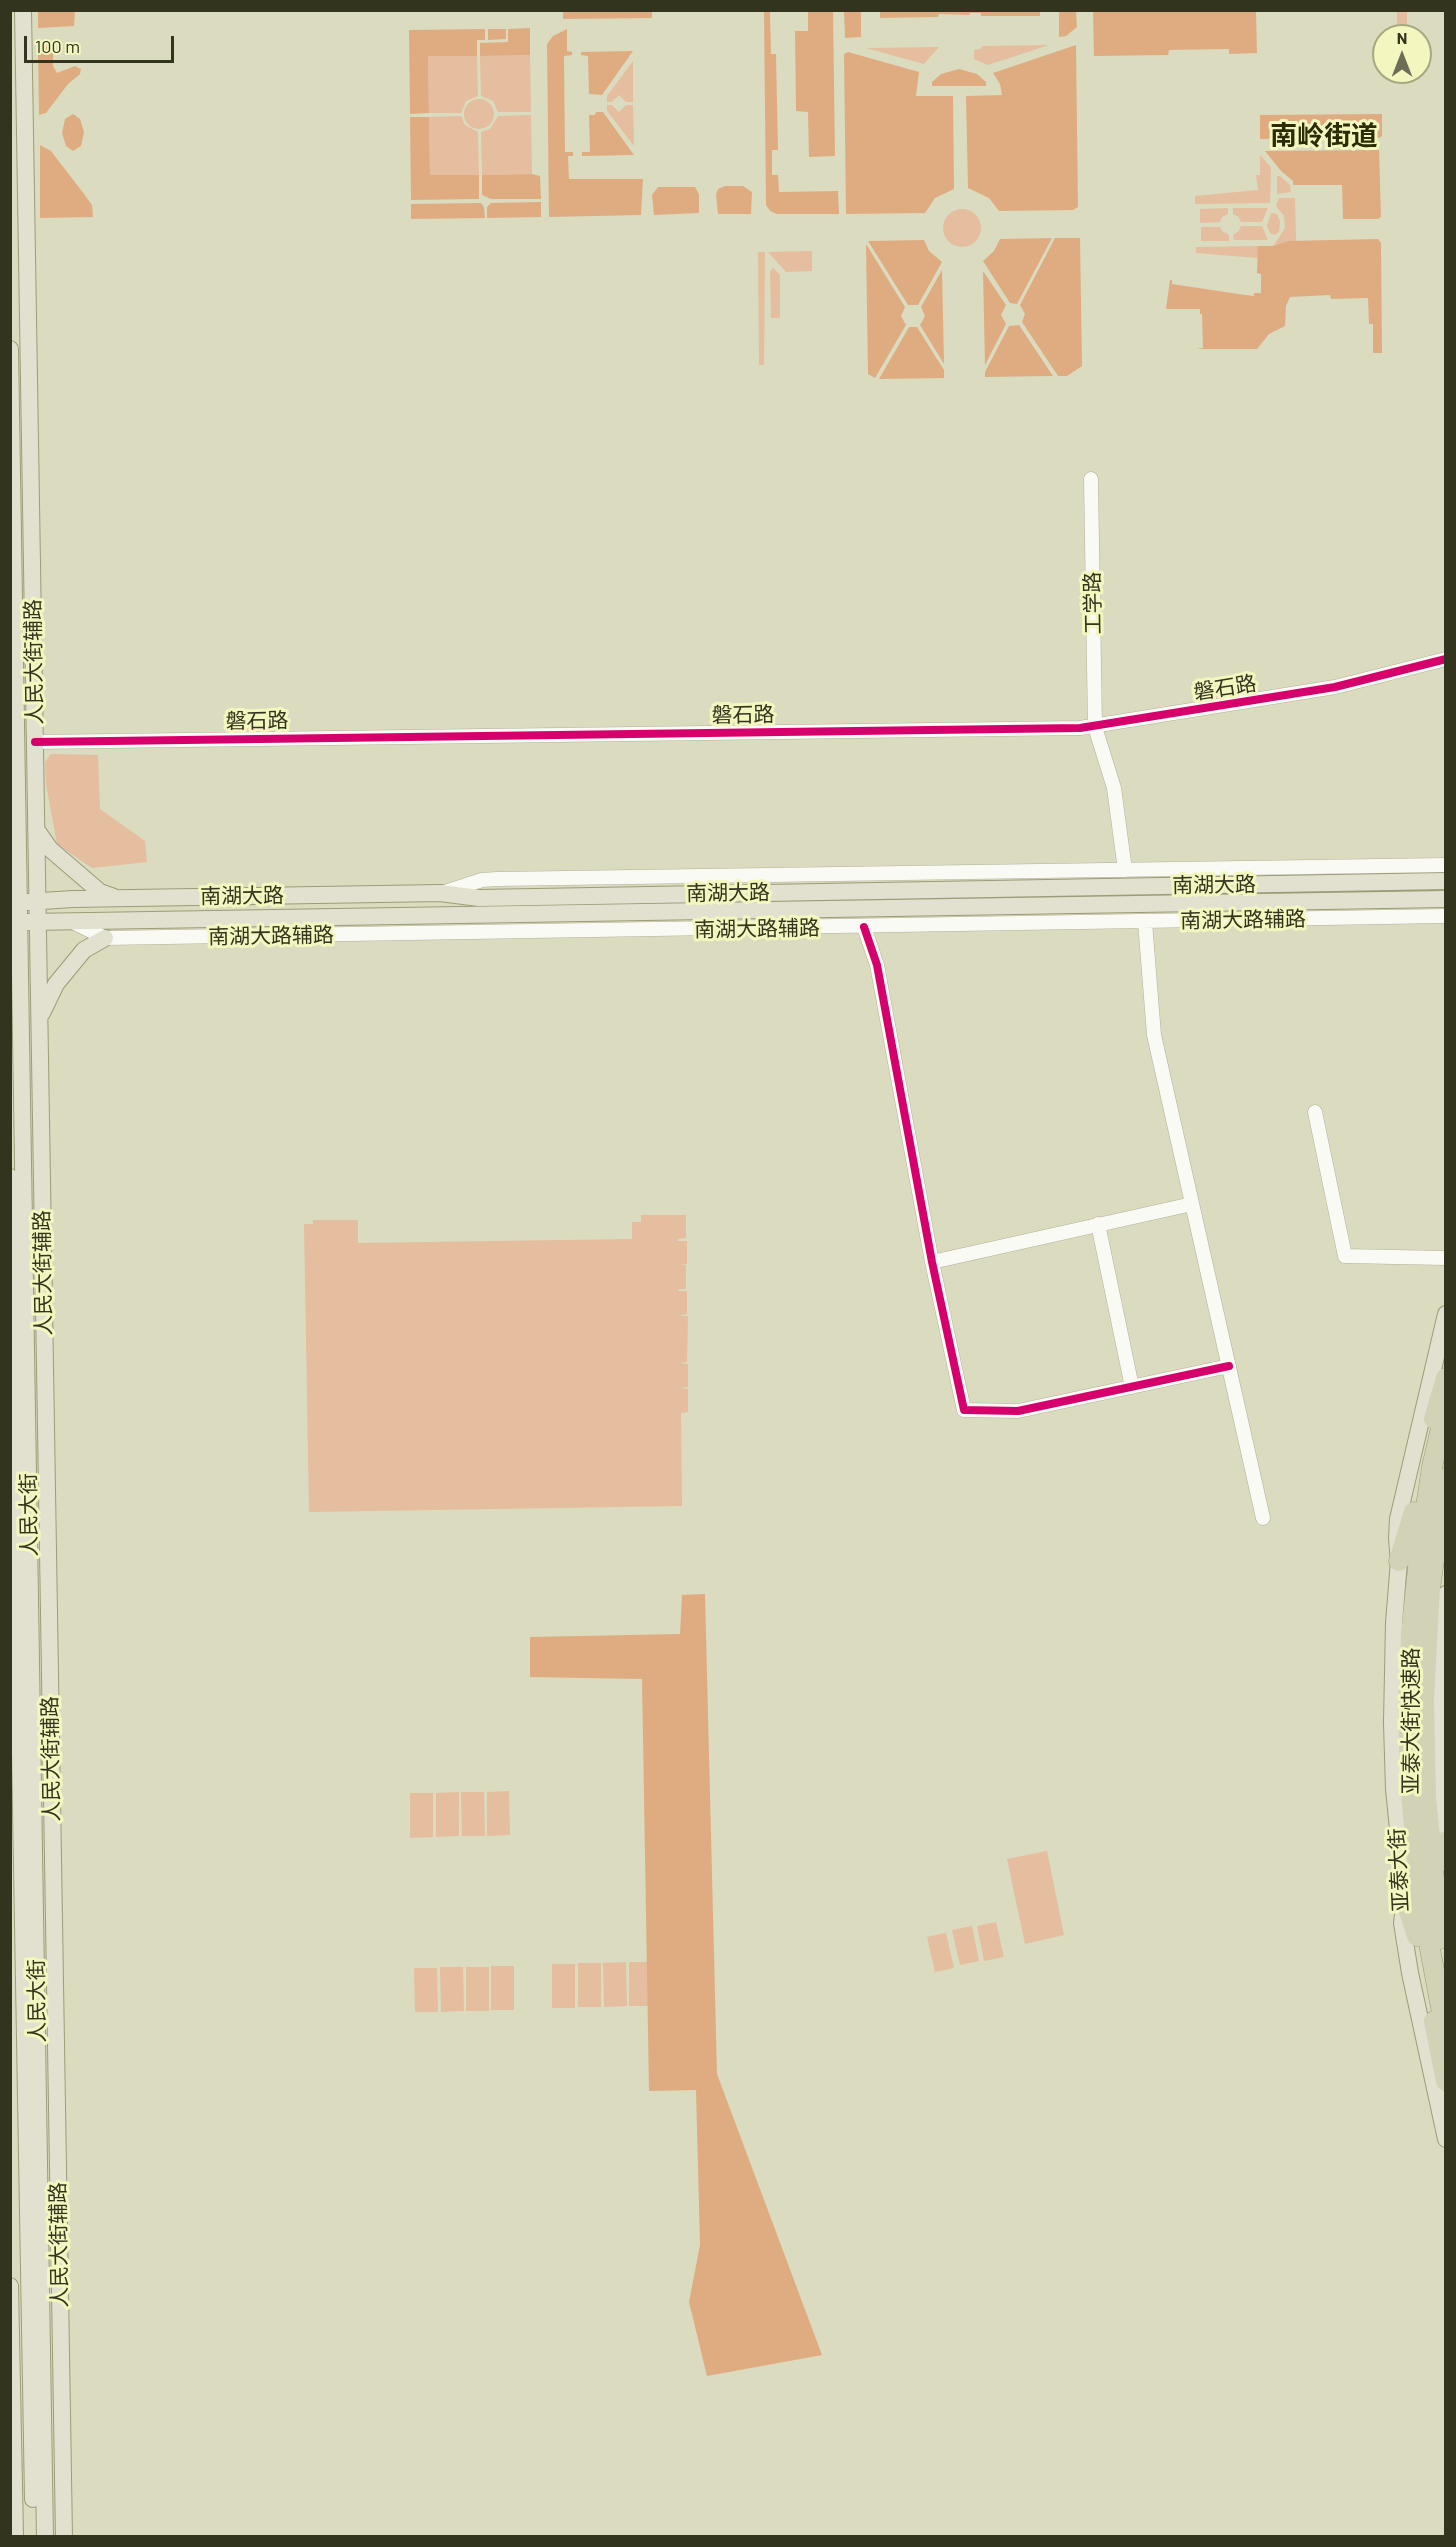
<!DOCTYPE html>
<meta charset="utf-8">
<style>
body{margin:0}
#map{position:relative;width:1456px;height:2547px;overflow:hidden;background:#dbdbbf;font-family:Barlow,sans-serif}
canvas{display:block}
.frame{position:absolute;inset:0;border:12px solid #33341e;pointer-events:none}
.north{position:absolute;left:1372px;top:24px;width:60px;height:60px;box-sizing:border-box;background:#f4f6bf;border:2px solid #a7a87f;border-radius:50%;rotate:0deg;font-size:16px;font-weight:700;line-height:24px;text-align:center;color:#33341e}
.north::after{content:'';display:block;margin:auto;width:21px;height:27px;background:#6e6e56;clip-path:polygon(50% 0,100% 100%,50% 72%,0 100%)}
.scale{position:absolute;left:24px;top:36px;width:150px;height:27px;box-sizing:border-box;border:3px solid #33341e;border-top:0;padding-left:8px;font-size:18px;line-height:21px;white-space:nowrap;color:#33341e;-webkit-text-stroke:4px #f4f6bf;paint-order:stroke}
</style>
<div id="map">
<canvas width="1456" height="2547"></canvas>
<div class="frame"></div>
<div class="north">N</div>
<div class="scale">100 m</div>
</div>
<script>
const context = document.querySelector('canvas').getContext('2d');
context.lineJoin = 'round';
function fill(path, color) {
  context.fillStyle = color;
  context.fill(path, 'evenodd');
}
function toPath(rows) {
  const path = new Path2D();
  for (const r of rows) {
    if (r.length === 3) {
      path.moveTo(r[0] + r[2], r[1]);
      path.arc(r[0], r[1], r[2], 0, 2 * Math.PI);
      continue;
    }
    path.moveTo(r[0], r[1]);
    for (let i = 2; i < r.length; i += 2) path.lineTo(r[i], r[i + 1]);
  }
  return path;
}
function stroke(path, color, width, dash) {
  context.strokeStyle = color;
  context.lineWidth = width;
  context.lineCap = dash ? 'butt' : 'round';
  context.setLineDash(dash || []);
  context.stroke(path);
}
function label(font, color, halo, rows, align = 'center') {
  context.font = font + ' Barlow,"Noto Sans SC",sans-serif';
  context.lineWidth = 6;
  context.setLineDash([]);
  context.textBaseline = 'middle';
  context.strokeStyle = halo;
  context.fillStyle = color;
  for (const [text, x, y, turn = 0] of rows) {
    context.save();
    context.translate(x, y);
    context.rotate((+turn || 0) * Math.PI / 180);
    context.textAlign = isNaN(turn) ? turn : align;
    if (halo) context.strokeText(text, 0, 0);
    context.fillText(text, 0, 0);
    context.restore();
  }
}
const green = toPath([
 [1397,11,1407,11,1407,36,1397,36],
 [1049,45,988,65,974,59,974,50,981,49,982,46],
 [939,47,924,64,866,48],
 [530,55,531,112,498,112,493,101,481,96,480,56],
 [428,56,477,56,478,96,466,101,461,113,429,113],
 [633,61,633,102,626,102,619,95,612,102,607,102,607,96],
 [479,114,15],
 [607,105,612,105,619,112,626,105,633,105,634,146,607,111],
 [531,115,532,174,482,175,481,132,490,129,498,116],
 [461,116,465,125,478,132,479,175,430,175,429,117],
 [1260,155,1271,167,1270,203,1195,204,1195,196,1258,190,1256,175,1260,175],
 [1277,176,1280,176,1290,185,1291,192,1277,194],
 [1279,198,1295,198,1296,241,1274,245,1285,228,1284,216,1276,206],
 [1228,208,1228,214,1222,217,1220,222,1200,223,1200,209],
 [1233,208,1268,208,1262,222,1241,222,1239,217,1233,214],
 [962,228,19],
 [1271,213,1277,214,1280,221,1279,232,1274,235,1270,233,1267,226],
 [1241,226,1262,226,1268,240,1234,240,1233,235,1239,231],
 [1201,227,1220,227,1222,231,1229,235,1229,241,1201,241],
 [1258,246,1258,258,1196,253,1196,247],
 [812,251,812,271,786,272,768,252],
 [758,252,765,252,764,365,759,365],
 [773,268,780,275,780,318,771,318,770,271],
 [51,754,98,755,100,809,145,841,147,862,92,868,57,844,46,784,45,762],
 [641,1215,686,1215,686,1238,678,1239,678,1241,687,1241,687,1264,678,1265,686,1265,686,1289,679,1289,678,1291,687,1291,687,1314,679,1316,688,1316,687,1362,680,1363,688,1364,688,1387,680,1388,688,1389,688,1412,681,1413,682,1506,309,1512,304,1224,313,1224,313,1220,358,1220,358,1243,632,1239,632,1222,641,1222],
 [509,1791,510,1835,487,1836,487,1792],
 [459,1792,459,1836,436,1837,436,1793],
 [461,1792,484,1792,485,1836,462,1836],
 [410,1793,433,1793,433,1837,410,1838],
 [1047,1851,1064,1935,1025,1944,1007,1859],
 [996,1922,1004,1957,984,1961,977,1926],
 [972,1926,979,1961,960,1965,952,1930],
 [946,1933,954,1968,935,1972,927,1937],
 [626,1962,627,2006,604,2007,603,1963],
 [629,1962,651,1962,652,2006,629,2006],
 [578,1963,601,1963,601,2007,578,2007],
 [552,1964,575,1964,575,2008,552,2008],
 [491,1966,514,1966,514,2010,491,2010],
 [440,1967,463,1967,464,2011,441,2012],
 [466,1967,489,1967,489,2011,466,2011],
 [414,1968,437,1968,438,2012,415,2012]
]);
const forest = toPath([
 [38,11,75,11,74,26,38,28],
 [563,11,652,11,652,18,563,19],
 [764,11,833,11,835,156,809,157,808,112,796,111,795,31,808,31,808,12,770,12,771,54,776,54,778,150,772,150,772,175,778,175,779,192,838,191,839,214,777,214,770,211,766,205],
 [844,11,861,11,861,37,845,38],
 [1040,11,1040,16,981,16,981,13,970,13,969,15,939,14,938,17,880,18,880,10],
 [1059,11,1076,11,1077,27,1066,36,1059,37],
 [1093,11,1256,11,1257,53,1229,54,1229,49,1169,50,1168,55,1094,56],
 [530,28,530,55,480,56,480,43,508,42,508,29],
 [485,29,485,40,477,40,477,56,428,56,429,113,410,114,409,30],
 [488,29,506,29,506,39,488,40],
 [567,29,567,51,572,52,572,55,564,56,565,152,573,152,573,156,568,156,569,179,643,179,641,215,549,217,547,44,553,36],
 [1076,45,1078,207,1073,210,999,211,989,198,968,188,966,96,1002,95,1000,84,993,73],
 [38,46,53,46,53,66,57,73,75,66,81,69,80,74,68,84,46,113,39,115],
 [633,51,602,95,589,94,588,56,581,55,581,52],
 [848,52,919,72,916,96,953,96,954,189,935,198,925,213,846,214,844,54],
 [959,69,977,74,986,82,986,86,932,86,932,82,941,74],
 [596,112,603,112,634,155,582,156,582,152,590,152,589,115,595,115],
 [73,114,80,119,84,132,81,146,73,151,66,146,62,133,65,119],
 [1382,114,1382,136,1379,138,1260,139,1260,115],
 [410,117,429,117,430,175,479,175,479,199,411,200],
 [40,145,51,151,84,194,92,205,93,217,40,218],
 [1379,150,1381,217,1378,219,1343,219,1342,185,1293,185,1293,181,1281,171,1265,151],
 [532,174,540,176,541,199,491,199,482,195,482,175],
 [743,186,752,192,751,214,718,214,716,195,718,189,725,186],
 [658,187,695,187,699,194,699,213,654,215,652,195],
 [541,202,541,217,487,218,487,207,491,203],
 [481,203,484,207,485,218,411,219,411,204],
 [1052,238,1017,304,1010,303,983,261,994,251,1000,239],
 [1055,238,1080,238,1082,366,1067,376,1058,376,1022,322,1025,314,1020,305],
 [1378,239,1381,243,1382,353,1373,353,1373,324,1369,324,1368,298,1331,299,1330,295,1290,297,1286,306,1285,326,1269,334,1257,349,1196,349,1203,348,1202,314,1200,314,1200,309,1166,309,1170,280,1172,280,1172,284,1245,295,1254,296,1254,293,1261,293,1261,274,1257,273,1258,246,1272,246,1289,241],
 [924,240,929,251,942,262,918,305,908,305,868,241],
 [866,244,905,307,901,316,906,325,875,378,868,374],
 [942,270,944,364,920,325,925,316,921,307],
 [983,271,1006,305,1001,315,1006,324,985,365],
 [1019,325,1053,376,985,377,985,372,1009,326],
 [909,327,917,327,944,370,944,378,879,379],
 [705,1594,717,2074,822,2355,707,2376,689,2302,700,2245,696,2090,649,2091,642,1679,530,1677,530,1637,680,1634,682,1595]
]);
const minor = toPath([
 [1091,479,1095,727,1114,788,1125,870],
 [35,742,1080,728,1335,687,1446,659],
 [442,893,482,880,497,879,1446,865],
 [73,922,105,938,1446,916],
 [1145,922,1154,1035,1263,1518],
 [864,927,877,965,932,1262,964,1410,1018,1411,1229,1366],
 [1315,1112,1345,1256,1446,1258],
 [1098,1224,1132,1387],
 [932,1262,1192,1204]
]);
const major = toPath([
 [23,10,64,2536],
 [10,349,45,2536],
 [36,829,50,849,100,892,114,897],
 [28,902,72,899,440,893,479,898,1446,881],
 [28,922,1446,899],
 [42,1013,56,984,84,950,105,938],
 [10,1177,33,2499],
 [1446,1314,1398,1519,1397,1539,1399,1561,1394,1623,1392,1723,1394,1789,1405,1899,1402,1923,1410,1973,1446,2139],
 [1446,1594,1440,1666,1439,1753,1446,1845],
 [10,2286,15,2536]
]);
const highway = toPath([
 [1446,1407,1432,1467,1421,1539,1411,1635,1408,1712,1410,1781,1420,1896,1446,2034],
 [1434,1419,1446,1378],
 [1399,1561,1414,1512],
 [1444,1842,1446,1861],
 [1405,1899,1417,1936],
 [1440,1939,1426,1797,1424,1699,1430,1588,1446,1478],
 [1434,2021,1446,2081]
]);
const cycleway = toPath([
 [35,742,1080,728,1335,687,1446,659],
 [864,927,877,965,932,1262,964,1410,1018,1411,1229,1366]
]);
const streetNames = [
 ["工学路",1093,603,-91],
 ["人民大街辅路",34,662,-91],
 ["磐石路",1225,688,-9],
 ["磐石路",743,715,-1],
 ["磐石路",257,721,-1],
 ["南湖大路",1214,885,-1],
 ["南湖大路",728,893,-1],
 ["南湖大路",242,896,-1],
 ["南湖大路辅路",1243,920,-1],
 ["南湖大路辅路",757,929,-1],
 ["南湖大路辅路",271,936,-1],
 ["人民大街辅路",43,1273,-91],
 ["人民大街",29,1515,-91],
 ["亚泰大街快速路",1411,1721,-90],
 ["人民大街辅路",51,1759,-91],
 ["亚泰大街",1399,1870,-93],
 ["人民大街",37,2001,-91],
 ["人民大街辅路",59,2245,-91]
];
const districtNames = [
 ["南岭街道",1324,136]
];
fill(green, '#e4be9e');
fill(forest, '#dfac82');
stroke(minor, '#b1b19b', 15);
stroke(major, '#9c9c77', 18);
stroke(highway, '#9c9c77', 21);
stroke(minor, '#fafaf5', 14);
stroke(major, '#e2e1d0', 16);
stroke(highway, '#d2d2b7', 20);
stroke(cycleway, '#d6006c', 8);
label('21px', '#33341e', '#f4f6bf', streetNames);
label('bold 27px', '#2b2b04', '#f4f6bf', districtNames);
</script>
